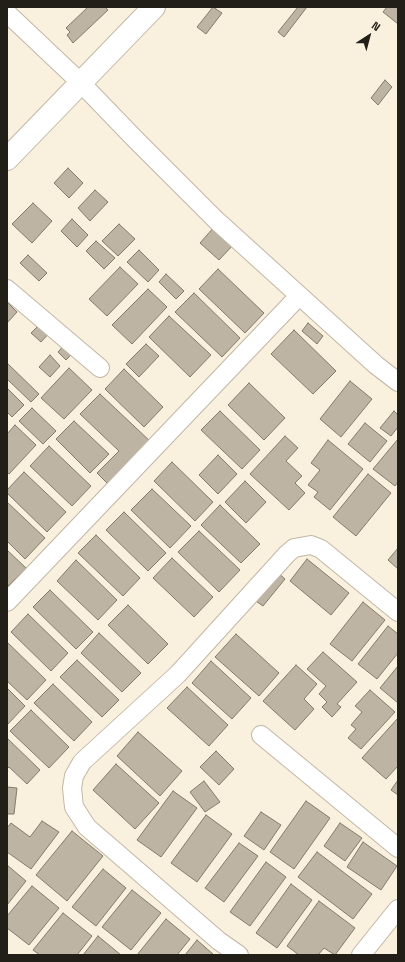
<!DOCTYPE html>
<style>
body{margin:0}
#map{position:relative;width:405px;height:962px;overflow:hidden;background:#faf0de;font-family:"Space Grotesk",sans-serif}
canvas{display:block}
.frame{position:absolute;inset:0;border:8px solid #221e18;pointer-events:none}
.north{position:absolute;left:349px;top:16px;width:40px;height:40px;-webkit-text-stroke:3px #faf0de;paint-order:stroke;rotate:36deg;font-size:11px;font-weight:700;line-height:16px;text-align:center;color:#221e18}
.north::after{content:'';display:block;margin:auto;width:14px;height:18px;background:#221e18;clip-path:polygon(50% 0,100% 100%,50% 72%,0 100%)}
</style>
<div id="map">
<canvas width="405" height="962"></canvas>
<div class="frame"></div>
<div class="north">N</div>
</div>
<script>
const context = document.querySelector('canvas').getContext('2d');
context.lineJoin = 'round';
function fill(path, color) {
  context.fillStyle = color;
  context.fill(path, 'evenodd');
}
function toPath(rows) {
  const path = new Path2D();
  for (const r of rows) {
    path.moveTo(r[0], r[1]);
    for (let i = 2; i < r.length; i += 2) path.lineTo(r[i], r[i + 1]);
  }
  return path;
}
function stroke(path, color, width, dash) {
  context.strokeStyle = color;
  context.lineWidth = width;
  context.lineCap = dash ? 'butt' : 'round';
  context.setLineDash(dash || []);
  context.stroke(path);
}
const building = toPath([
 [88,7,105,7,108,10,73,43,67,35,70,32,66,28,88,7],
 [213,7,222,13,206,34,197,27,213,7],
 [298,7,307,7,284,37,278,32,298,7],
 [387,7,398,7,398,24,383,12,387,7],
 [385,80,392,87,378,105,371,98,385,80],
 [68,168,83,183,69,198,54,183,68,168],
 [95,190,108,202,90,221,78,208,95,190],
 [33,203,52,221,32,243,12,224,33,203],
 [72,219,88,235,77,247,61,231,72,219],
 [119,224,135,239,118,256,102,241,119,224],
 [215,226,234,244,219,260,200,243,215,226],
 [96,241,115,258,104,269,86,251,96,241],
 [139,250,159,270,148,282,127,262,139,250],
 [28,255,47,273,39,281,20,263,28,255],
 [120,267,138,284,107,316,89,299,120,267],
 [218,269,264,313,245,333,199,289,218,269],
 [166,274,184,291,176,299,159,282,166,274],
 [148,289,167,307,132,344,112,325,148,289],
 [194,293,240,338,222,357,175,312,194,293],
 [7,302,17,312,7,323,7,302],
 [169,316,211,355,190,377,149,337,169,316],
 [42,322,51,331,41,342,31,333,42,322],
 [308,323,323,336,317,344,302,331,308,323],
 [294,330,336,371,313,394,271,354,294,330],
 [65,344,74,352,66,360,58,352,65,344],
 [146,344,159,356,139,377,126,364,146,344],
 [50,355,60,366,50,377,39,367,50,355],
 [7,363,39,394,31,402,7,379,7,363],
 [69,368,92,390,64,419,41,398,69,368],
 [124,369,163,407,144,427,105,389,124,369],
 [350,381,372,399,341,437,320,419,350,381],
 [249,383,285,418,264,440,228,405,249,383],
 [7,388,24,405,12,417,7,412,7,388],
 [100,394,152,443,110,486,97,473,119,451,80,414,100,394],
 [32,408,56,431,43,444,19,421,32,408],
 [220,411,260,450,242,469,201,430,220,411],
 [394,411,398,415,398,427,391,436,380,428,394,411],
 [74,421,109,454,90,473,56,439,74,421],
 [365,423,387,441,370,462,348,444,365,423],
 [15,425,36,445,9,474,7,472,7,434,15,425],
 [285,436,298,448,286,461,302,476,295,483,305,493,289,510,250,474,285,436],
 [398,439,398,482,395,486,373,469,398,439],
 [328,440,363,469,330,510,314,497,318,492,308,485,320,470,311,463,328,440],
 [49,446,91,486,72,506,30,466,49,446],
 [218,455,237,474,218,494,199,475,218,455],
 [172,462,213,502,195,521,154,481,172,462],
 [24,472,66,512,47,532,7,493,7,490,24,472],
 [368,474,391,493,356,536,333,517,368,474],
 [245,481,266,502,246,523,225,502,245,481],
 [152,489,191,526,170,548,131,510,152,489],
 [7,502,45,538,25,559,7,541,7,502],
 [220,505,260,544,241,563,201,525,220,505],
 [124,512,166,553,148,571,106,530,124,512],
 [199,531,240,570,219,592,178,552,199,531],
 [96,535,140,578,123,596,78,553,96,535],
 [398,548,398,569,388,560,398,548],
 [7,550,26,568,7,587,7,550],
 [172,558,213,597,194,617,153,578,172,558],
 [307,559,349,593,331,615,290,581,307,559],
 [76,560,117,600,98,620,57,581,76,560],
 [276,571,285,579,263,606,253,599,276,571],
 [50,590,93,632,76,649,33,607,50,590],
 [363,602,385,620,352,661,330,644,363,602],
 [128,605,168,644,148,664,108,625,128,605],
 [28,614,68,653,51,671,11,632,28,614],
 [388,626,398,634,398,653,377,679,358,664,388,626],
 [99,633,141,673,122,692,81,653,99,633],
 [236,634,279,673,259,696,215,657,236,634],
 [7,642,46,680,27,700,7,681,7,642],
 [323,652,357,682,337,704,341,707,332,717,322,707,327,702,319,694,326,686,307,669,323,652],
 [77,660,119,700,102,717,60,677,77,660],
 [211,661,251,698,232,719,192,683,211,661],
 [296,665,317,684,304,699,314,709,295,730,263,701,296,665],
 [398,666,398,703,380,688,398,666],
 [53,684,92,722,74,741,34,703,53,684],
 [187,687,228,725,209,746,167,708,187,687],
 [7,688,25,706,7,725,7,688],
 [370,690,395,712,361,749,348,738,356,729,351,725,362,712,355,706,370,690],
 [31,710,69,747,49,768,10,731,31,710],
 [398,718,398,766,386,779,362,758,398,718],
 [138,732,182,771,160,796,117,756,138,732],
 [7,738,40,770,27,784,9,767,7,769,7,738],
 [216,751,234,769,219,785,200,767,216,751],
 [116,764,159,803,135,829,93,790,116,764],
 [398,780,398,795,391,790,398,780],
 [204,781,220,802,205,812,190,792,204,781],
 [7,787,17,788,14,814,7,814,7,787],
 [173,791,197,808,161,857,137,840,173,791],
 [306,801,330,818,294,869,270,852,306,801],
 [261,812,281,825,264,850,244,836,261,812],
 [206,815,232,834,197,882,171,863,206,815],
 [42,821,59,832,31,869,7,852,7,828,11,823,30,837,42,821],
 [340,823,362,838,345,861,324,846,340,823],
 [72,831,103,856,67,901,36,875,72,831],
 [363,842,397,866,381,890,347,867,363,842],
 [239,843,258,856,224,902,205,888,239,843],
 [317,852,372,894,353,919,298,877,317,852],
 [266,862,286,877,250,926,230,912,266,862],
 [7,865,26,881,7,905,7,865],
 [103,869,126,888,96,926,72,907,103,869],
 [291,884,312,900,277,948,256,933,291,884],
 [32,886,59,908,29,945,7,928,7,916,32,886],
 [132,890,161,913,131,950,102,927,132,890],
 [319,901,355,928,335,955,324,948,318,955,299,955,287,946,319,901],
 [63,913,92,936,77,955,40,955,33,950,63,913],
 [166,919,190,939,177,955,137,955,166,919],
 [98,936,121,955,83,955,98,936],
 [197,940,214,955,185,955,197,940]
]);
const street = toPath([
 [7,13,80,82,136,140,216,220,376,365,398,382],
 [7,289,100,368],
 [7,602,299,296],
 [261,735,398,848],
 [239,955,219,941,87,827,74,807,72,788,74,776,82,762,178,674,287,554,294,548,311,545,321,549,398,612],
 [361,955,398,909]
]);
const secondary = toPath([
 [7,159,154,7]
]);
fill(building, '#beb4a3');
stroke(building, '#837a6a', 1);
stroke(street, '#c1b7a6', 20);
stroke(secondary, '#c1b7a6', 24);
stroke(street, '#fff', 18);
stroke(secondary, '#fff', 22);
</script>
